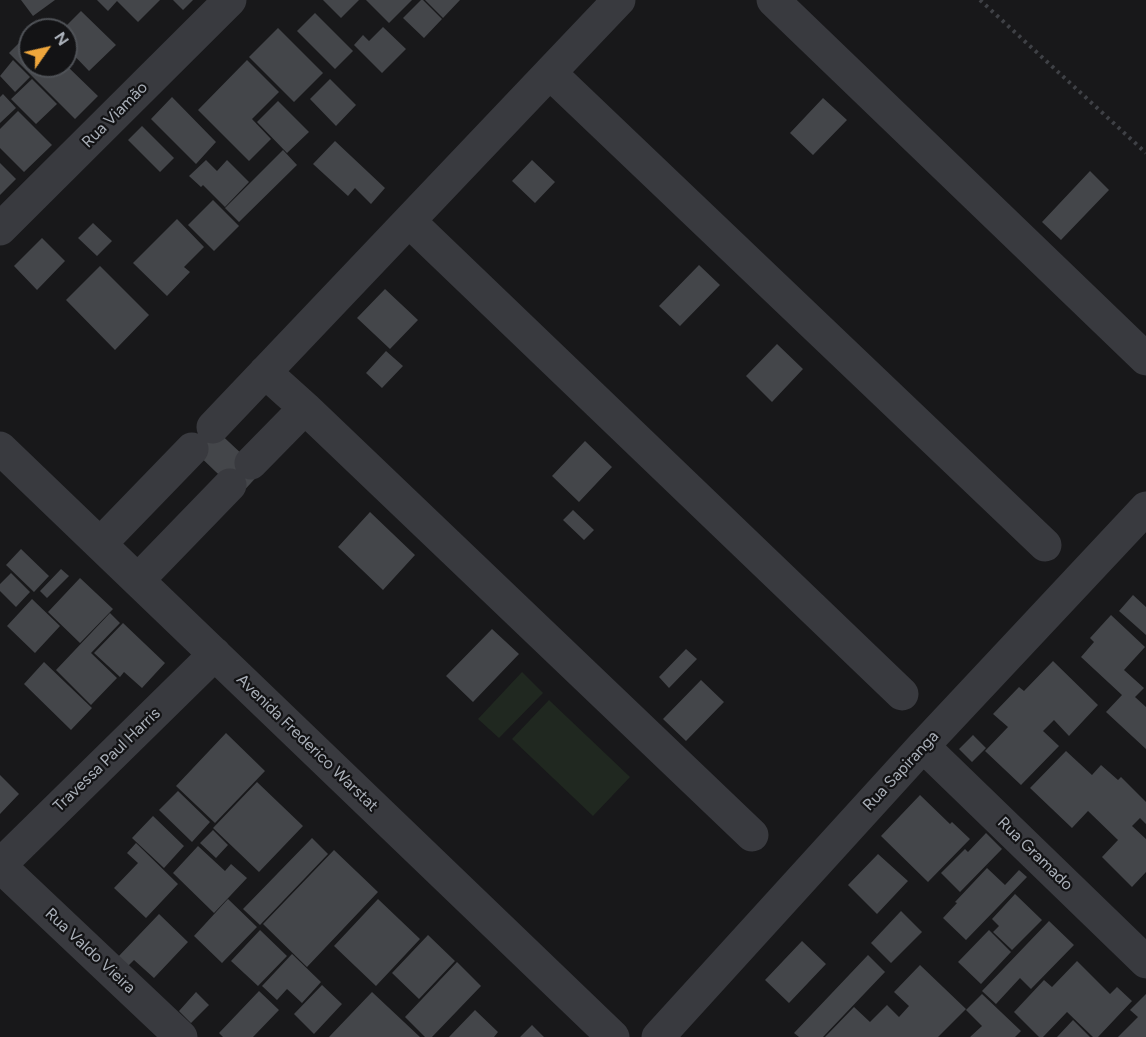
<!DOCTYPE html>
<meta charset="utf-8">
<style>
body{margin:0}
#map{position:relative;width:1146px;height:1037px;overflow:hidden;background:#18181a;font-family:Figtree,sans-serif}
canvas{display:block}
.north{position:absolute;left:18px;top:18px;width:60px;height:60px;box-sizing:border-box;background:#131315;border:2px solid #4f5257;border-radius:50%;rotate:56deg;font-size:16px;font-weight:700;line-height:24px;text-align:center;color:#aab0b9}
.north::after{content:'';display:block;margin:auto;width:21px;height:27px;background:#eea63c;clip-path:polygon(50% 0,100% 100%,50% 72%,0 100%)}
</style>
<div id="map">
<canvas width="1146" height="1037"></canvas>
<div class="north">N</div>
</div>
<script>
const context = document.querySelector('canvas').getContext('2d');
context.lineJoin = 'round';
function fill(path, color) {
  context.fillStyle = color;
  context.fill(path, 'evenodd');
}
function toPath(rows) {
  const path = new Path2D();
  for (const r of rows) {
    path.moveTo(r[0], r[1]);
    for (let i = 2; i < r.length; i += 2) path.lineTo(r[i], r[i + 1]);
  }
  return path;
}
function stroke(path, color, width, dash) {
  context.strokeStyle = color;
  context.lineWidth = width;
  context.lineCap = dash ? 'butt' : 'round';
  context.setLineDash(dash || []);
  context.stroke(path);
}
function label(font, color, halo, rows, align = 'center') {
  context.font = font + ' Figtree,sans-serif';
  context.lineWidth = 4.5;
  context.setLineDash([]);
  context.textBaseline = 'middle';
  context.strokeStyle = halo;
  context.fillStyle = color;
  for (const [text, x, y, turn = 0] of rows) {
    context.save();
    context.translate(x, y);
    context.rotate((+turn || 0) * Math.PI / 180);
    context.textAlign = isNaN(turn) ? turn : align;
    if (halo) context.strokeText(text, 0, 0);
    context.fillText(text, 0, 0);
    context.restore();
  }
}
const green = toPath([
 [522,672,543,693,499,738,478,719],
 [549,700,630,777,593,816,512,739]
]);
const building = toPath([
 [21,0,55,0,33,16],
 [97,0,160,0,138,22,117,1,108,11],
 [173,0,193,0,183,10],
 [323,0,359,0,341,18],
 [366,0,412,0,389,23],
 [421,0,423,0,442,19,424,38,403,18],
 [425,0,460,0,443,18],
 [81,11,116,45,89,71,66,47,66,30,62,30],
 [315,13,353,51,335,69,297,31],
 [383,27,406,49,382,73,354,45,363,35,369,41],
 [278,28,323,73,294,102,249,57],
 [30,32,30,66,67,66,98,96,75,119,9,53],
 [13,60,30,77,15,92,0,76],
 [247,60,279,92,252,119,271,139,249,161,198,110],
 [32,79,57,104,36,124,11,99],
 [330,79,356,105,336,126,310,99],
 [3,94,16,108,0,123,0,97],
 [172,97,216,142,196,164,151,119],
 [823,98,847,120,813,155,790,133],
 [278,101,309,132,287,153,257,122],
 [18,111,52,145,24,172,0,148,0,129],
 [142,126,174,158,160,172,128,140],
 [335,141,385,188,371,204,355,188,348,196,313,164],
 [283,150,297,165,239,222,225,208],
 [206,160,217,171,227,160,249,182,225,207,203,185,201,187,189,176],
 [532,160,555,182,535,203,512,181],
 [0,163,16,179,0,195],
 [1090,171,1109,190,1061,240,1042,222],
 [213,200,239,226,214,251,188,225],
 [177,219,204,247,184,267,190,272,167,296,133,263],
 [93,223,112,241,97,256,78,238],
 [42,238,65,261,37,290,14,266],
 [699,265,720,285,680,326,659,306],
 [100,266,149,315,115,350,66,300],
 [385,289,418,320,390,349,357,318],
 [777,344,803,369,772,402,746,376],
 [386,351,403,366,382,388,366,373],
 [213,427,261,472,240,495,191,448],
 [585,441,612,467,579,502,552,476],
 [573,510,594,530,584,540,563,520],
 [370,512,415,555,383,590,338,547],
 [21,549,49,576,34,592,6,565],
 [61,569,69,576,47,598,40,591],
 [11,573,30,592,16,607,0,591,0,584],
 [80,578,113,609,80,643,48,612],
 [1133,595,1146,607,1146,635,1119,611],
 [32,599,60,626,35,653,7,626],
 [110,613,120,623,91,653,117,678,91,705,56,670],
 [1111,615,1145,647,1124,670,1144,688,1135,697,1146,707,1146,749,1106,712,1122,695,1081,657,1094,642,1090,638],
 [123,623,165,663,142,688,124,672,120,677,94,653],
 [492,629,519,654,473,702,446,676],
 [686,649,697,659,669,688,659,677],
 [1053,661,1098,705,1069,736,1054,720,1043,731,1059,746,1021,785,985,751,1008,727,993,714,1019,687,1024,691],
 [44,662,92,708,71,730,24,684],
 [701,680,724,702,686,741,663,719],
 [226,733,265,771,215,823,176,786],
 [973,735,986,748,972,762,959,749],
 [1066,751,1092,775,1101,765,1118,780,1121,777,1146,802,1146,824,1140,818,1132,826,1146,839,1146,872,1132,887,1102,857,1118,840,1088,811,1072,828,1030,788],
 [0,775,19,794,0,814],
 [257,782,303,826,259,872,213,828],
 [178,791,210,822,192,842,159,810],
 [920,795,950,824,952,822,970,839,928,882,881,836],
 [153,816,184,846,164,868,132,838],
 [213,830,228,845,216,858,200,843],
 [986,833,1002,849,960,892,941,873,965,849,968,852],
 [312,838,328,854,260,925,243,909],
 [136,843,178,884,146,918,114,888,138,863,127,853],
 [198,846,225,871,231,864,247,878,214,913,173,873],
 [334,850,378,892,307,967,263,924],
 [878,854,908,881,877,914,848,885],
 [987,868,1005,885,1019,870,1027,877,966,940,943,918,957,903,955,902],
 [1015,894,1042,920,1012,950,993,932,999,926,992,919],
 [228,899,257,927,222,963,194,936],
 [378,899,420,939,376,986,334,946],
 [901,911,922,932,891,963,871,943],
 [159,914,188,942,154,978,134,960,126,968,117,958],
 [1049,921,1074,945,1031,989,1020,978,996,1004,982,991],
 [260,930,287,956,258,986,231,961],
 [989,930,1011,952,981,984,958,962],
 [428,935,455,961,419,999,392,973],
 [802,941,826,964,789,1003,765,980],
 [292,954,321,982,302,1003,287,989,277,1000,262,986],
 [868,955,885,972,823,1037,799,1037,794,1033],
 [1077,961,1110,994,1117,987,1132,1001,1098,1037,1093,1037,1067,1012,1043,1037,1039,1037,1014,1012,1044,980,1052,987],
 [457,962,481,986,432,1037,425,1037,405,1017],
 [920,965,966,1009,938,1037,825,1037,854,1007,870,1022,887,1005,899,1017,909,1006,894,992],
 [322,985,342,1004,314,1034,294,1014],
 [259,991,279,1010,253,1037,223,1037,219,1033],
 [196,992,209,1005,191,1023,179,1011],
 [372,992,420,1037,329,1037],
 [982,994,1021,1031,1015,1037,970,1037,982,1026,966,1010],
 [1146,994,1146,1037,1118,1037,1138,1017,1130,1010],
 [475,1010,498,1032,494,1037,449,1037],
 [1073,1020,1090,1037,1057,1037],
 [532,1025,544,1037,520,1037]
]);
const path = toPath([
 [980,0,1146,153]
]);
const minor = toPath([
 [773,0,1146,359],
 [550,73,1045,545],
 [409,221,902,694],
 [0,229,230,0],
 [265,372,305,408,752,835],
 [213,427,619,0],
 [0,448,613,1037],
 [251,463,305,408],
 [100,544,192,449],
 [138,580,230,485],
 [923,746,1146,962],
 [0,865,215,654],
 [0,866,181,1037],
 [658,1037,923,746,1146,508]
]);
const streetNames = [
 ["Rua Viamão",115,115,-45],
 ["Avenida Frederico Warstat",307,743,44],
 ["Travessa Paul Harris",107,760,-44],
 ["Rua Sapiranga",901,771,-47],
 ["Rua Gramado",1035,854,44],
 ["Rua Valdo Vieira",90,951,43]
];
fill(green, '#202820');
fill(building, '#44464a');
stroke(path, '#3f4146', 4, [3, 4.5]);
stroke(minor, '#393a3f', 33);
label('16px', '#aab0b9', '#131315', streetNames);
</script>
